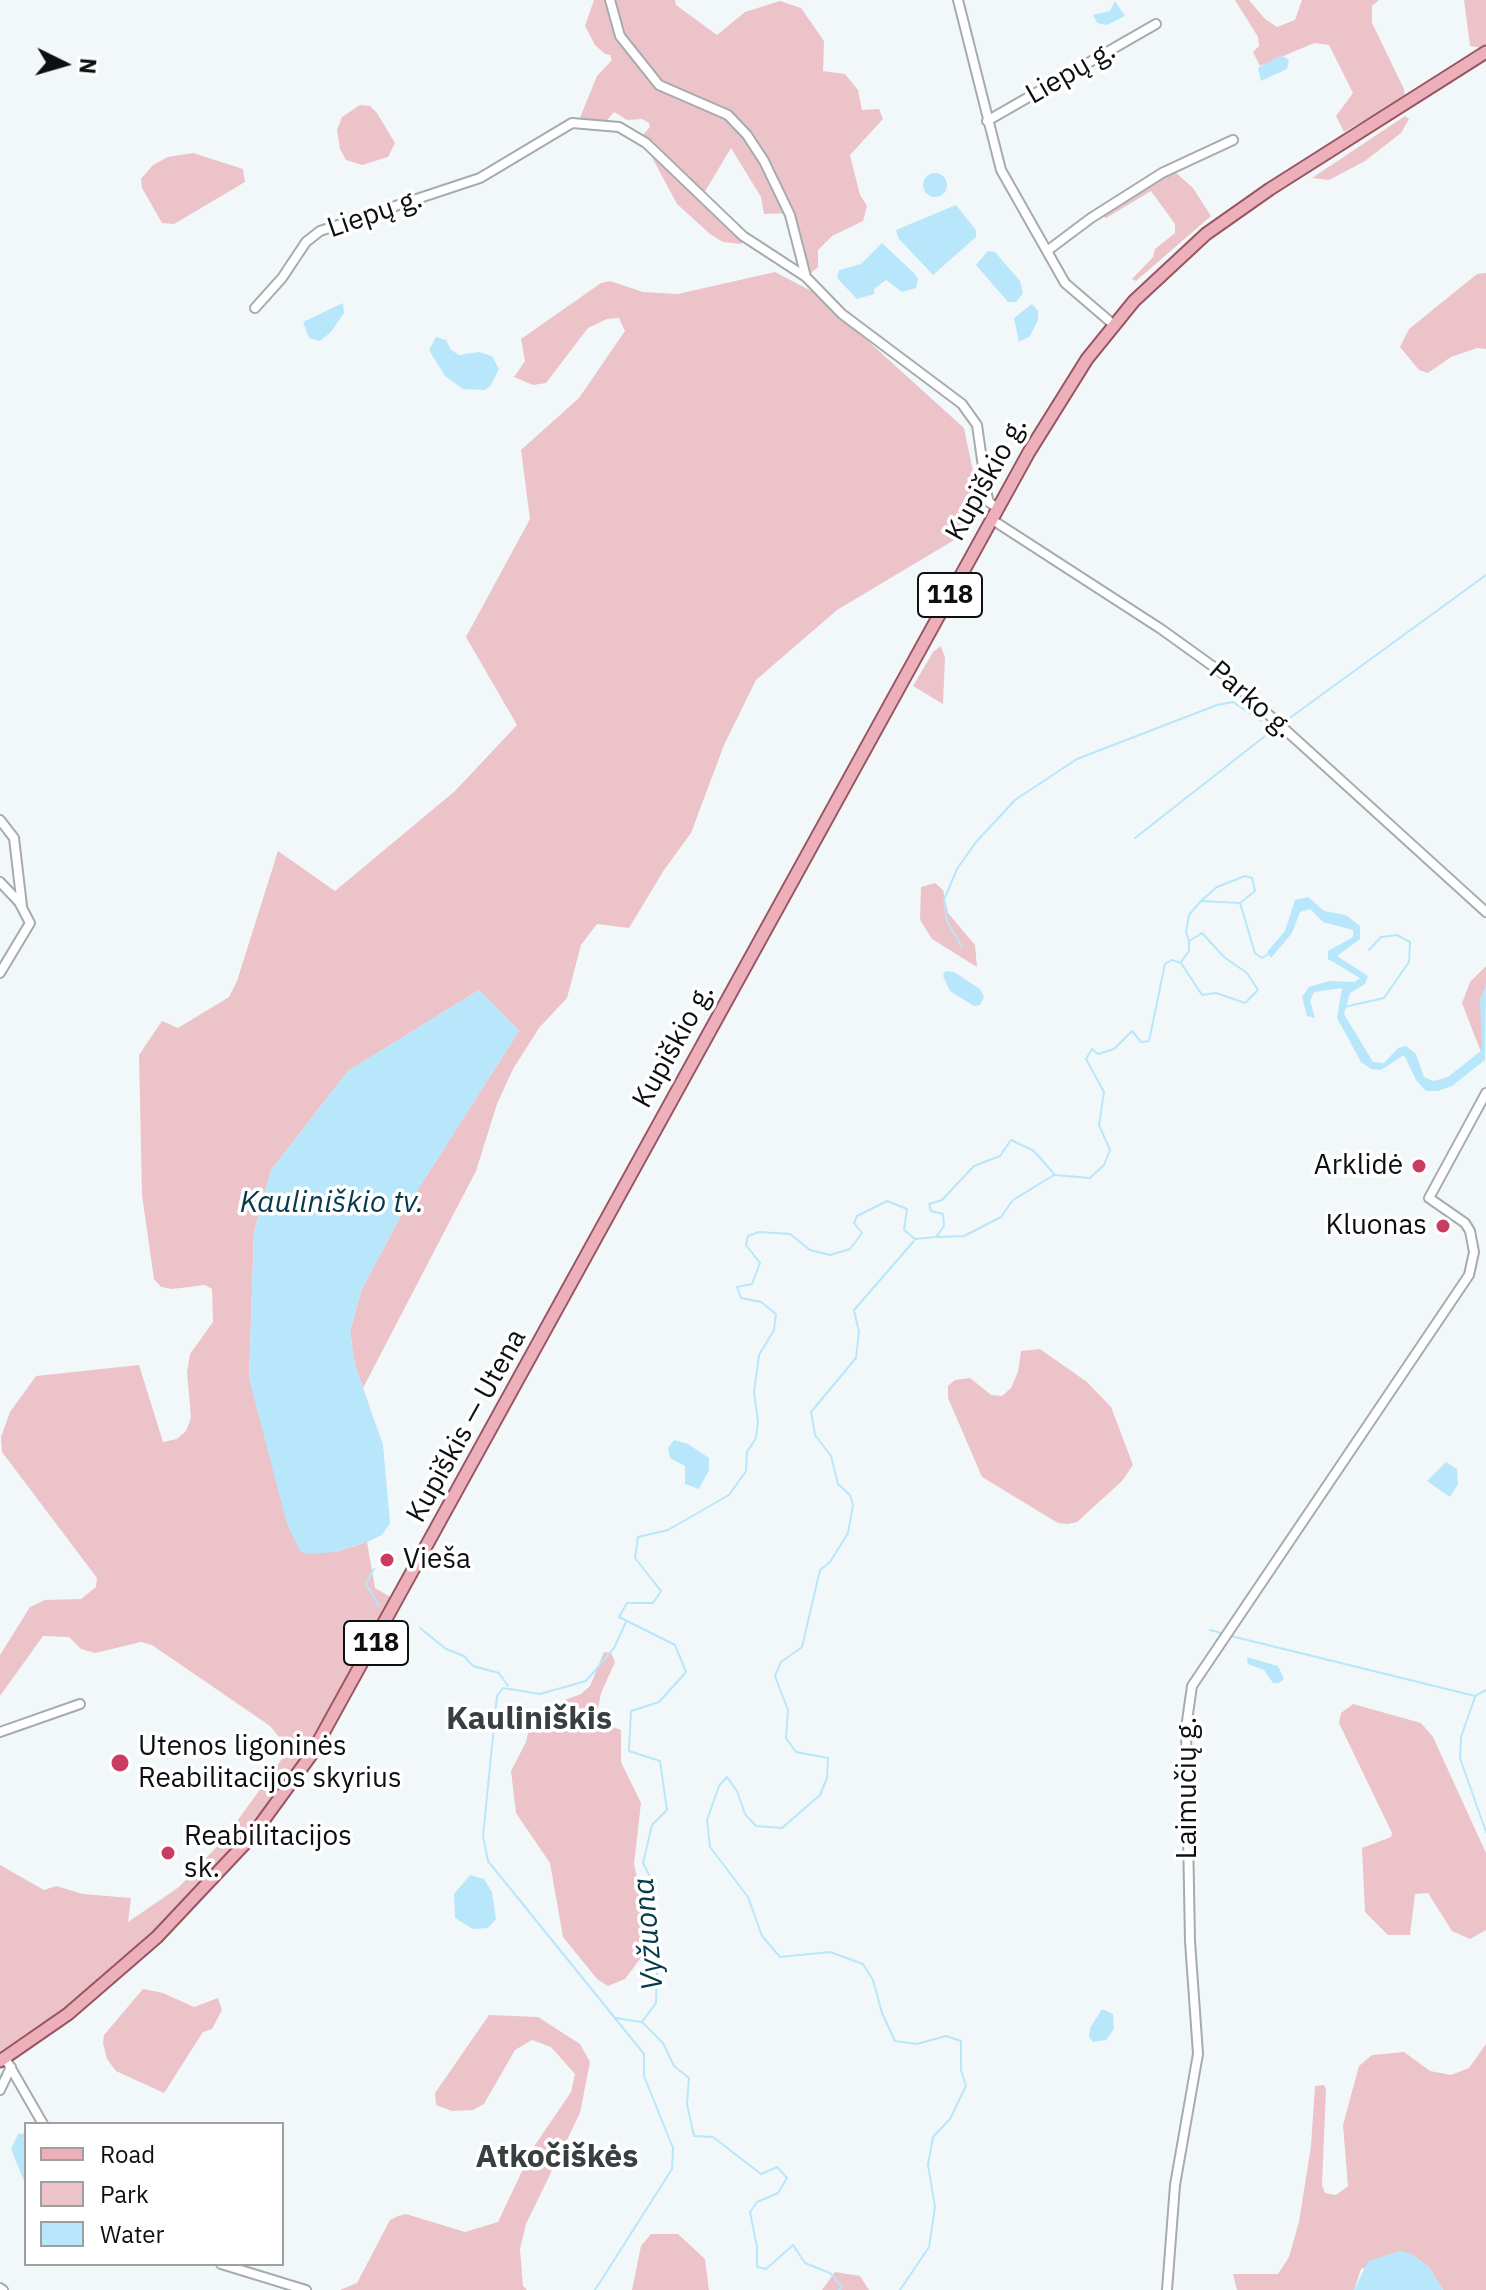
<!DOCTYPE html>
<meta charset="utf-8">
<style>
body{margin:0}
#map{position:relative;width:1486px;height:2290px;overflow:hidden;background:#f2f8fa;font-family:"IBM Plex Sans",sans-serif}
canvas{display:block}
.legend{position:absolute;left:24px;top:2122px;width:260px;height:144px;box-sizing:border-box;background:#fff;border:2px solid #9e9f9f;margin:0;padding:10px 14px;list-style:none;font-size:24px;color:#0d0f10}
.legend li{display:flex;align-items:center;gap:16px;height:40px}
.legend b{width:40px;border:2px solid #9e9f9f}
.north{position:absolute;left:24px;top:24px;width:80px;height:80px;-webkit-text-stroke:6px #fff;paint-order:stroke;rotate:95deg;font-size:22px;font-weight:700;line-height:32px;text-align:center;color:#0d0f10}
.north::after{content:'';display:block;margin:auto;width:28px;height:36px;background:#0d0f10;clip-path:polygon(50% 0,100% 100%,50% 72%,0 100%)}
</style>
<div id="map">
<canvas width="1486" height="2290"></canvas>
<ul class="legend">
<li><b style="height:10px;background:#edb0ba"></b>Road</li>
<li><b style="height:22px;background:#ecc3c8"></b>Park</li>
<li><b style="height:22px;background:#b8e6fa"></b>Water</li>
</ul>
<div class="north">N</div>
</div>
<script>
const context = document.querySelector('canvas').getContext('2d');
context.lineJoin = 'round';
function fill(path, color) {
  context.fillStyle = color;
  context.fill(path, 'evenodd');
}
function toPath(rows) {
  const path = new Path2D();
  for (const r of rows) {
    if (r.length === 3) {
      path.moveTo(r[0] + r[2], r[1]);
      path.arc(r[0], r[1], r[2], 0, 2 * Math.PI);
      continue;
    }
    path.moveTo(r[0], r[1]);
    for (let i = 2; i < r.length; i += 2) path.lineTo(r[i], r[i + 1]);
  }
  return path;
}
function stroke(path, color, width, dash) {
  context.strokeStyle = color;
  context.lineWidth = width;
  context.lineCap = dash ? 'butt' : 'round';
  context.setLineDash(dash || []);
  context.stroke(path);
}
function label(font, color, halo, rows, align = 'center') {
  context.font = font + ' "IBM Plex Sans",sans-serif';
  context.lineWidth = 7;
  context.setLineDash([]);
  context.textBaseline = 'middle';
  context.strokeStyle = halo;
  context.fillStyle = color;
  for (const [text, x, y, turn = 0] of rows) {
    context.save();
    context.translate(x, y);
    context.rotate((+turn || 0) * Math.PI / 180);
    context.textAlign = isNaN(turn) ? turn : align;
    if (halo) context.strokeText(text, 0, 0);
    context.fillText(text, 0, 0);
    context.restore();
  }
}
const green = toPath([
 [594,0,675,0,676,5,717,35,745,12,780,1,801,8,824,41,823,71,845,74,858,90,862,110,879,109,883,119,850,155,860,195,867,206,863,221,832,236,818,250,818,267,811,273,803,261,792,213,764,214,761,197,731,148,704,193,705,204,745,241,741,244,723,242,710,234,677,204,641,137,650,127,649,123,642,119,627,120,614,112,605,123,579,120,597,76,612,60,610,55,605,54,595,45,585,26],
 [1235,0,1249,0,1265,19,1277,27,1295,20,1302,0,1379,0,1372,6,1372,23,1404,89,1405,97,1344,132,1336,116,1353,93,1329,45,1314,43,1260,66,1253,52,1259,46,1258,37],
 [1464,0,1486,0,1486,44,1482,48,1470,46],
 [360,105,370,106,377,113,395,143,388,157,362,165,346,160,340,149,337,130,342,117],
 [1405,116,1409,119,1401,133,1365,161,1329,180,1312,178],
 [193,153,243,169,245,182,174,224,162,223,142,188,141,179,153,165,168,157],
 [1174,171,1193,188,1211,216,1136,281,1132,279,1153,257,1155,249,1175,233,1175,224,1151,191,1106,218,1101,215],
 [775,272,815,293,964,428,979,500,978,517,971,530,837,610,756,680,724,745,691,833,664,870,629,928,597,924,581,945,567,998,539,1028,513,1069,497,1104,476,1171,363,1388,355,1365,350,1332,361,1291,399,1219,519,1031,479,990,348,1071,271,1170,254,1232,249,1379,336,1552,367,1542,375,1588,392,1598,301,1763,240,1844,156,1933,45,2026,0,2054,0,1865,44,1890,56,1886,83,1894,131,1898,128,1922,179,1887,225,1838,289,1749,270,1726,152,1645,141,1642,95,1653,81,1649,69,1637,43,1636,0,1696,0,1655,30,1607,45,1600,81,1599,96,1587,97,1578,2,1452,1,1437,10,1412,36,1376,139,1365,163,1442,177,1439,186,1431,191,1418,187,1372,190,1354,213,1322,212,1289,205,1285,172,1289,161,1287,154,1279,142,1195,139,1055,162,1021,178,1028,229,997,237,981,278,851,335,891,455,791,517,725,466,637,530,519,521,450,579,398,625,331,619,318,607,319,588,328,546,383,533,385,514,377,525,361,521,339,601,283,610,281,643,292,678,294],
 [1486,273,1486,349,1477,348,1451,357,1428,373,1419,370,1400,347,1409,329,1477,274],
 [941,646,945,658,943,704,913,686,933,652],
 [935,883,943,890,948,913,975,945,977,967,932,939,920,920,921,887],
 [1486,966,1486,986,1480,1000,1484,1042,1481,1052,1462,1003,1470,982],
 [1040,1349,1087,1382,1111,1407,1133,1465,1122,1481,1077,1522,1068,1524,1058,1523,982,1477,948,1398,948,1386,955,1380,970,1378,991,1395,1002,1396,1011,1388,1018,1372,1021,1351],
 [604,1652,611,1653,615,1662,601,1693,597,1714,599,1722,621,1730,621,1762,641,1803,634,1864,647,1921,643,1955,625,1979,608,1986,597,1979,563,1937,550,1863,516,1813,511,1771,526,1742,532,1717,542,1708,581,1694,590,1686],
 [1353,1704,1421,1723,1433,1737,1486,1853,1486,1930,1470,1939,1452,1931,1428,1893,1415,1894,1410,1935,1388,1935,1365,1912,1362,1848,1391,1837,1392,1833,1339,1723,1341,1713],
 [143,1989,163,1993,194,2007,218,1998,222,2010,212,2029,203,2032,164,2093,116,2071,107,2059,103,2043,104,2035],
 [489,2015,538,2017,580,2044,590,2062,580,2113,526,2224,520,2249,523,2286,527,2290,340,2290,357,2283,390,2220,398,2216,406,2214,465,2232,498,2222,533,2148,571,2092,575,2074,551,2047,532,2040,515,2050,484,2104,473,2110,452,2111,436,2105,435,2093],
 [1486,2044,1486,2290,1443,2290,1429,2267,1410,2253,1361,2269,1354,2290,1237,2290,1233,2274,1278,2274,1289,2257,1299,2222,1311,2146,1315,2086,1324,2085,1326,2089,1322,2185,1325,2193,1336,2195,1348,2186,1343,2125,1359,2066,1372,2055,1404,2052,1430,2071,1451,2075,1469,2068],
 [651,2234,678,2234,705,2259,709,2290,632,2290,641,2246],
 [835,2272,860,2276,869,2290,822,2290]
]);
const water = toPath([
 [1115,1,1125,16,1107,25,1097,23,1093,15,1110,11],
 [1281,55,1289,60,1287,69,1261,81,1258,68],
 [935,185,12],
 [956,205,976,230,976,237,933,275,898,238,896,230],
 [882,243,914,273,918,279,916,288,902,292,886,280,874,289,874,294,857,299,837,278,839,270,861,264],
 [988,251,995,252,1020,281,1023,293,1016,302,1008,302,976,265],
 [343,303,344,313,331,332,320,341,309,338,303,322],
 [1032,304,1038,311,1038,320,1030,336,1019,342,1014,318],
 [436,337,446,340,451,350,459,355,479,352,492,356,499,369,491,385,485,390,463,389,445,376,429,350],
 [1308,897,1324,911,1346,915,1360,926,1360,939,1337,956,1368,976,1365,984,1350,993,1344,1014,1373,1062,1384,1063,1398,1048,1406,1046,1416,1054,1424,1077,1434,1081,1448,1077,1482,1050,1480,1000,1486,986,1485,1060,1452,1086,1438,1091,1426,1091,1416,1080,1404,1055,1381,1070,1371,1069,1361,1062,1337,1018,1342,988,1314,992,1310,1001,1315,1018,1307,1016,1302,997,1309,987,1329,981,1355,982,1360,978,1328,959,1328,951,1353,937,1353,930,1323,922,1310,909,1300,912,1292,933,1271,958,1267,952,1285,931,1295,900],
 [945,971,954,972,980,989,984,997,980,1005,974,1006,950,991,943,976],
 [479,990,519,1031,399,1219,361,1291,350,1332,355,1365,383,1445,390,1523,382,1535,367,1542,336,1552,307,1554,300,1551,287,1524,249,1379,254,1232,271,1170,348,1071],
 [674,1440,688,1444,709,1458,709,1470,699,1489,685,1484,685,1466,670,1458,668,1448],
 [1446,1462,1457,1469,1458,1484,1450,1497,1427,1481],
 [1247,1657,1278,1666,1284,1679,1279,1683,1273,1683,1264,1670,1248,1664],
 [470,1875,484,1879,492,1892,496,1919,488,1928,473,1929,455,1918,454,1894],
 [1102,2009,1113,2014,1114,2029,1106,2040,1093,2042,1089,2037,1090,2028],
 [26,2133,26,2186,11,2149,18,2134],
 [1400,2251,1410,2253,1429,2267,1443,2290,1354,2290,1368,2261]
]);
const stream = toPath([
 [1287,720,1486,575],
 [1135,838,1274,729],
 [1202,900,1217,887,1245,876,1252,878,1255,891,1240,903],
 [962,947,947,921,944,900,957,869,976,842,1015,800,1077,759,1217,705,1233,702,1261,721],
 [1181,962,1189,951,1189,941],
 [1344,1007,1384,998,1409,962,1410,942,1397,935,1381,937,1369,950],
 [937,1237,964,1236,1001,1217,1013,1200,1054,1175],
 [374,1569,366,1584,379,1606],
 [420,1628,446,1649,464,1656,473,1666,499,1673,508,1686],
 [1210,1630,1221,1633],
 [1231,1636,1475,1696,1486,1690],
 [1475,1697,1461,1737,1460,1758,1486,1832],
 [616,2018,641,2022],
 [595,2290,672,2169,673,2148,644,2076,644,2054,488,1861,483,1836,497,1696,503,1688,540,1694,586,1681,614,1648,626,1622],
 [839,2290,842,2287,830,2273,805,2263,793,2245,766,2269,757,2267,757,2247,750,2212,757,2202,778,2193,787,2178,777,2167,761,2174,713,2137,694,2136,687,2104,689,2078,674,2066,663,2043,642,2022,656,2003,657,1967,650,1877,643,1863,652,1825,667,1810,660,1761,629,1751,631,1711,659,1702,686,1672,675,1645,619,1617,627,1603,653,1603,661,1591,635,1558,638,1537,668,1530,729,1495,746,1471,747,1452,756,1438,758,1422,754,1392,759,1355,774,1330,776,1314,761,1302,741,1298,737,1287,752,1284,760,1263,746,1245,748,1236,759,1232,790,1234,810,1250,830,1255,850,1249,862,1233,854,1223,857,1216,887,1201,907,1209,904,1230,915,1239,936,1237,944,1226,943,1214,931,1211,929,1204,942,1200,974,1166,1000,1156,1011,1140,1034,1151,1055,1175,1090,1178,1104,1165,1110,1150,1099,1125,1104,1092,1086,1059,1092,1049,1098,1054,1114,1049,1132,1031,1141,1042,1149,1041,1165,964,1172,960,1181,963,1202,995,1216,993,1245,1003,1258,990,1247,973,1224,957,1202,933,1189,941,1186,932,1189,915,1201,901,1240,903,1255,953,1262,958,1269,954],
 [900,2290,929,2247,935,2207,928,2165,933,2137,950,2119,966,2086,961,2070,961,2041,946,2036,917,2044,895,2041,882,2013,873,1980,863,1964,830,1952,780,1957,762,1936,748,1897,710,1847,707,1820,719,1786,727,1777,737,1791,745,1814,756,1826,782,1828,820,1795,827,1778,828,1758,796,1752,786,1738,788,1710,775,1676,781,1662,802,1647,820,1570,830,1562,848,1533,853,1505,850,1495,838,1484,831,1456,815,1435,811,1412,856,1358,859,1332,854,1310,914,1241]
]);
const minor = toPath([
 [610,0,620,36,659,85,728,115,747,135,764,161,790,215,806,277],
 [958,0,1001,170,1065,283,1114,325],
 [987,121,1156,24],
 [1047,251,1091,218,1162,173,1233,140],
 [255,308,282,278,306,242,320,231,480,178,572,123,619,127,646,143,743,236,806,277,842,314,962,404,977,425,987,495,989,502,997,508],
 [991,519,1161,629,1225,675,1486,912],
 [0,820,14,838,22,906],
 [0,882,19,902,30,923,0,973],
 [0,1732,80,1704],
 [5,2058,43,2124],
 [0,2090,11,2067],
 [221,2264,306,2290],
 [0,2288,3,2290],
 [1167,2290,1175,2185,1198,2054,1190,1941,1186,1728,1192,1686,1469,1275,1474,1252,1470,1231,1465,1223,1429,1198,1486,1093]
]);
const major = toPath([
 [0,2061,68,2014,157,1937,252,1836,311,1755,1029,452,1087,359,1134,301,1206,234,1270,189,1486,52]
]);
const markers = [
 [1419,1166,8,"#cb3c61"],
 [1443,1226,8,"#cb3c61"],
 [387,1560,8,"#cb3c61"],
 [120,1763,10,"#cb3c61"],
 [168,1853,8,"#cb3c61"]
];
const shields = [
 [950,595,64],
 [376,1643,64]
];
const shieldNames = [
 ["118",950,595],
 ["118",376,1643]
];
const streetNames = [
 ["Liepų g.",1071,73,-30],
 ["Liepų g.",375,214,-19],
 ["Kupiškio g.",987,479,-61],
 ["Parko g.",1251,700,41],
 ["Kupiškio g.",674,1046,-61],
 ["Kupiškis — Utena",467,1426,-61],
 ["Laimučių g.",1188,1788,-90]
];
const poiNames = [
 ["Arklidė",1403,1166,"right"],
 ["Kluonas",1427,1226,"right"],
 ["Vieša",403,1560],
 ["Utenos ligoninės",138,1747],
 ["Reabilitacijos skyrius",138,1779],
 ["Reabilitacijos",184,1837],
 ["sk.",184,1869]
];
const waterNames = [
 ["Kauliniškio tv.",332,1203],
 ["Vyžuona",649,1934,-95]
];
const quarterNames = [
 ["Kauliniškis",529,1720],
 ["Atkočiškės",557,2158]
];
fill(green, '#ecc3c8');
fill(water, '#b8e6fa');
stroke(stream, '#b8e6fa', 2);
stroke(minor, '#a6abae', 12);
stroke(major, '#975561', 15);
stroke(minor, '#fff', 8);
stroke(major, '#edb0ba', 11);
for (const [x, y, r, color] of markers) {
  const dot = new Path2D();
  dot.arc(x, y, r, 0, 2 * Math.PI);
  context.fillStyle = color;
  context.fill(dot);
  stroke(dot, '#fff', 3);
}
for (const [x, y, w] of shields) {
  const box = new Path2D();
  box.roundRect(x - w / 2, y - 22, w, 44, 6);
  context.fillStyle = '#fff';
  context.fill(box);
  stroke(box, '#0d0f10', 2);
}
label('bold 26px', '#0d0f10', null, shieldNames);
label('28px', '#0d0f10', '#fff', streetNames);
label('28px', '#0d0f10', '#fff', poiNames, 'left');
label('italic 30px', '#063a4c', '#fff', waterNames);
label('bold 32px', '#393e40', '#fff', quarterNames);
</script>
